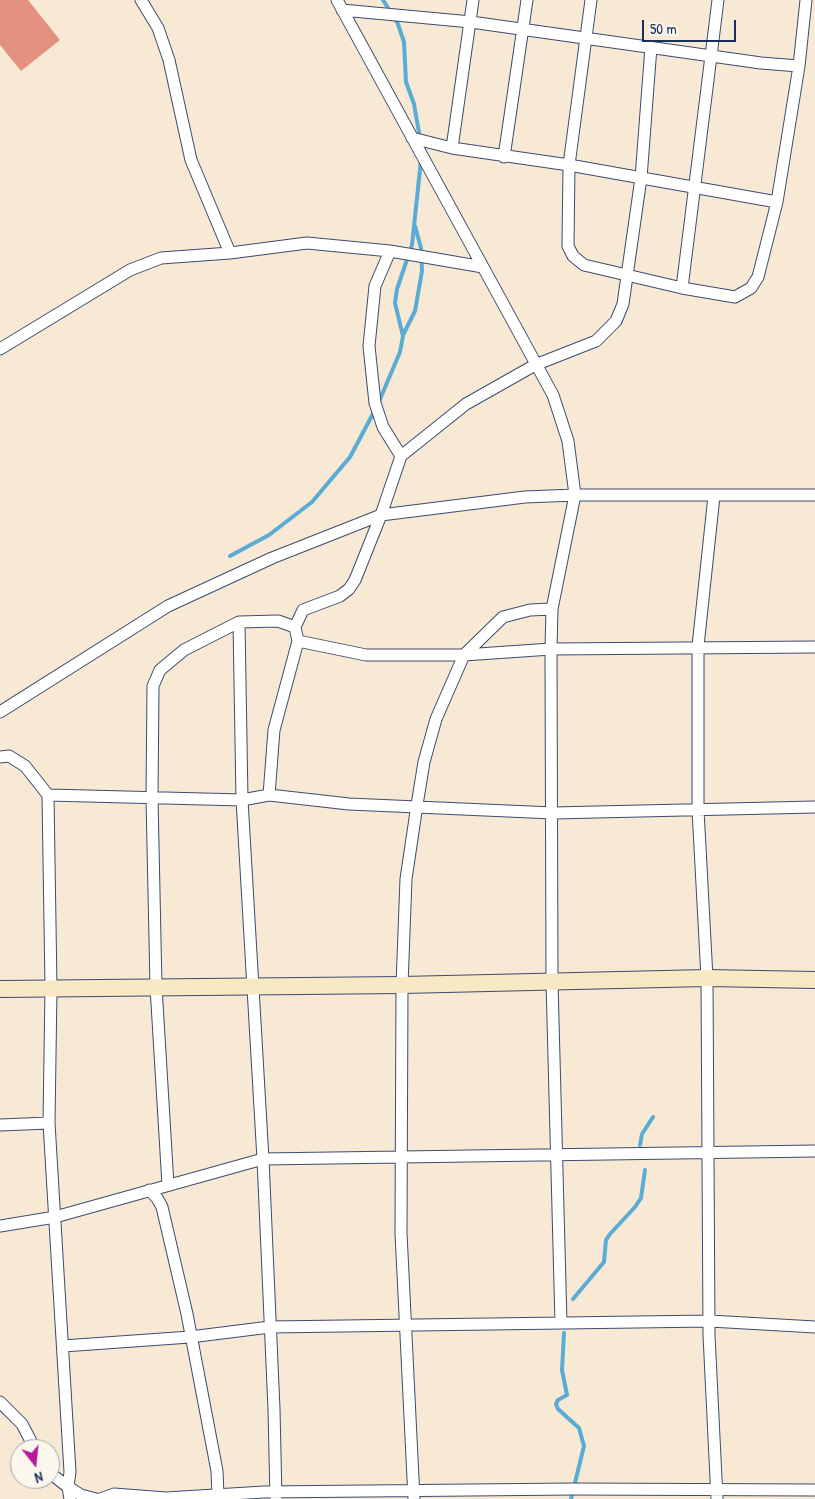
<!DOCTYPE html>
<style>
body{margin:0}
#map{position:relative;width:815px;height:1499px;overflow:hidden;background:#f7e9d4;font-family:"Patrick Hand",sans-serif}
canvas{display:block}
.north{position:absolute;left:10px;top:1439px;width:50px;height:50px;box-sizing:border-box;background:#fbf7ec;border:1px solid #a1a7b3;border-radius:50%;rotate:164deg;font-size:14px;font-weight:700;line-height:20px;text-align:center;color:#1b2f5e}
.north::after{content:'';display:block;margin:auto;width:18px;height:22px;background:#b5179e;clip-path:polygon(50% 0,100% 100%,50% 72%,0 100%)}
.scale{position:absolute;left:642px;top:20px;width:94px;height:22px;box-sizing:border-box;border:2px solid #1b2f5e;border-top:0;padding-left:6px;font-size:15px;line-height:18px;white-space:nowrap;color:#1b2f5e;-webkit-text-stroke:4px #fbf7ec;paint-order:stroke}
</style>
<div id="map">
<canvas width="815" height="1499"></canvas>
<div class="north">N</div>
<div class="scale">50 m</div>
</div>
<script>
const context = document.querySelector('canvas').getContext('2d');
context.lineJoin = 'round';
function toPath(rows) {
  const path = new Path2D();
  for (const r of rows) {
    path.moveTo(r[0], r[1]);
    for (let i = 2; i < r.length; i += 2) path.lineTo(r[i], r[i + 1]);
  }
  return path;
}
function stroke(path, color, width, dash) {
  context.strokeStyle = color;
  context.lineWidth = width;
  context.lineCap = dash ? 'butt' : 'round';
  context.setLineDash(dash || []);
  context.stroke(path);
}
function fill(path, color) {
  context.fillStyle = color;
  context.fill(path, 'evenodd');
}
const stream = toPath([
 [383,0,398,24,404,42,406,82,414,104,420,138],
 [403,335,415,311,422,271,421,248,415,226],
 [378,404,400,352,403,336,395,303,397,289,412,245,421,160],
 [230,556,269,535,312,502,350,457,375,410],
 [640,1145,642,1134,653,1117],
 [573,1299,604,1262,606,1240,610,1234,635,1207,641,1198,645,1170],
 [564,1333,562,1370,567,1395,558,1400,556,1404,558,1409,579,1428,584,1446,571,1499]
]);
const building = toPath([
 [0,0,28,0,60,40,21,71,0,45]
]);
const street = toPath([
 [141,0,158,28,169,60,191,160,230,253],
 [337,0,553,395,568,441,575,495,552,609,551,649,552,982,561,1323],
 [591,0,569,165,568,246,573,256,584,265,682,288],
 [718,0,682,288,735,297,751,288,758,277,777,202,799,66,806,0],
 [342,10,471,22,761,63,799,66],
 [412,138,452,148,569,165,777,202],
 [452,148,473,0],
 [504,157,527,0],
 [390,251,375,286,369,346,375,403,383,427,401,456],
 [0,349,130,270,161,258,230,253,307,243,390,251,483,267],
 [714,496,698,646,698,810,707,978,709,1335,717,1499],
 [239,622,242,800,263,1159,274,1409,276,1499],
 [295,627,303,610,340,596,349,589,355,580,381,515,401,456,466,404,535,365,596,341,616,321,623,304,641,178,651,47],
 [0,712,168,606,272,558,381,515,525,497,575,495,815,495],
 [0,757,9,756,25,766,48,795,51,988,49,1123,70,1472,68,1487,81,1495,96,1499],
 [48,795,242,800,269,795,349,804,553,813,815,807],
 [269,795,274,730,298,641,366,655,464,655,551,649,815,647],
 [0,1125,49,1123],
 [168,1185,156,987,152,798,153,686,160,670,184,650,239,622,278,621,295,627,298,641],
 [149,1190,157,1198,162,1207,187,1314,217,1471,218,1495],
 [0,1226,55,1217,263,1159,815,1151],
 [63,1346,190,1337,270,1327,710,1321,815,1327],
 [0,1402,22,1424,35,1449],
 [50,1473,68,1487,70,1499],
 [100,1499,114,1494,166,1498,264,1492,573,1489,815,1490],
 [414,1499,401,1233,402,985,406,879,417,805,424,762,436,719,464,655,503,617,530,610,552,609]
]);
const secondary = toPath([
 [0,989,402,985,707,978,815,980]
]);
stroke(stream, '#5bacd5', 4);
fill(building, '#e3927f');
stroke(street, '#3c4b70', 13);
stroke(secondary, '#3c4b70', 18);
stroke(street, '#fff', 11);
stroke(secondary, '#f8e8c3', 16);
</script>
